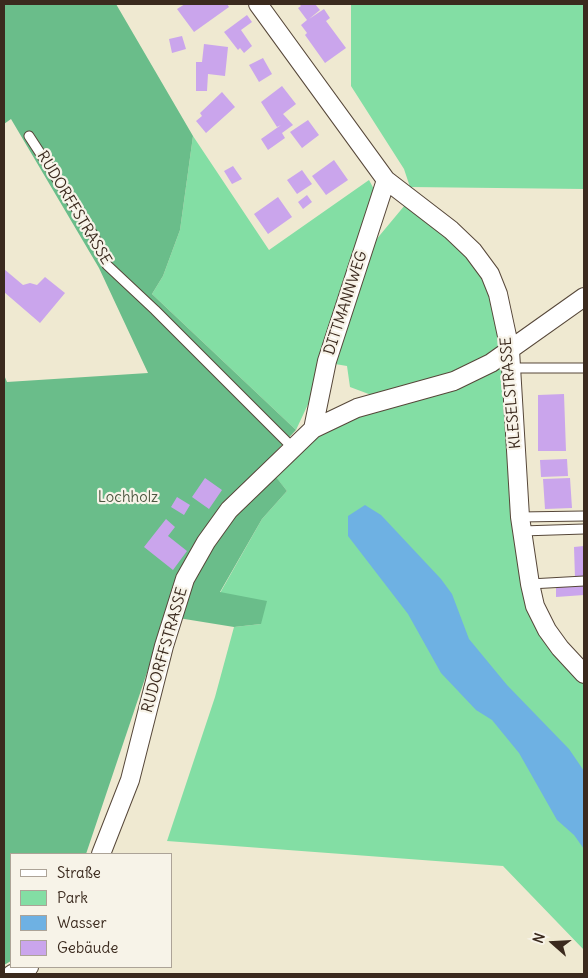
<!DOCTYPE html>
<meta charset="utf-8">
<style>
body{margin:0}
#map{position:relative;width:588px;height:978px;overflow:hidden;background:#efe9d1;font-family:Delius,sans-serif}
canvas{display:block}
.frame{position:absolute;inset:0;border:5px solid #3b2a1e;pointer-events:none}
.legend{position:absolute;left:10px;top:853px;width:162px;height:115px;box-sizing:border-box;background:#f7f3e8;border:1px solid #aca397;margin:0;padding:6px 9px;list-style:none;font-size:15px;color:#3b2a1e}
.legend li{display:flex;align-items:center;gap:10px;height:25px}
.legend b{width:25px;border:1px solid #aca397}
.north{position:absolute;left:528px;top:918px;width:50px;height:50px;-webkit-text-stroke:4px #f7f3e8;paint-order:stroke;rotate:289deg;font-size:14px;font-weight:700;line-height:20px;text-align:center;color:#3b2a1e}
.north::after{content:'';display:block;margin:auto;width:18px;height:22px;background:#3b2a1e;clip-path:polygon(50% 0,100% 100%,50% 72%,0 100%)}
</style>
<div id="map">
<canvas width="588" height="978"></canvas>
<div class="frame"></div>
<ul class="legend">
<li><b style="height:6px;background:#fff"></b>Straße</li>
<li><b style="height:14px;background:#83dea4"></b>Park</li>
<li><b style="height:14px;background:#6eb1e3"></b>Wasser</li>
<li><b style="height:14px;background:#caa5ec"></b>Gebäude</li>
</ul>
<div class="north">N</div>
</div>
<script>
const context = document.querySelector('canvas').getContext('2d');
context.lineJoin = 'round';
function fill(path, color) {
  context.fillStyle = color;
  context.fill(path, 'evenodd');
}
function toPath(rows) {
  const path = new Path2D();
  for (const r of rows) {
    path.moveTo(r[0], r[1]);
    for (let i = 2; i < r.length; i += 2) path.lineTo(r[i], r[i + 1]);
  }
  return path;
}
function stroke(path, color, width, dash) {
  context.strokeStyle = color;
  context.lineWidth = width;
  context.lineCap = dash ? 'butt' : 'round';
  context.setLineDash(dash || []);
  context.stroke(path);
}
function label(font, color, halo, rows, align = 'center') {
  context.font = font + ' Delius,sans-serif';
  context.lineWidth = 4.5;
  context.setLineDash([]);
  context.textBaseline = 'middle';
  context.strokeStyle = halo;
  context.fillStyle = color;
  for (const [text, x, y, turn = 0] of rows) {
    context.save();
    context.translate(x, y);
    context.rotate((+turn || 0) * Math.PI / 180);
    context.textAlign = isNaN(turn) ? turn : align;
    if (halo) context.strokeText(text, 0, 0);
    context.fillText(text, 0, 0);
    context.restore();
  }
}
const green = toPath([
 [351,4,584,4,584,189,410,187,404,169,351,86],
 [193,136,269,250,369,180,377,195,310,400,296,430,152,294,163,276,180,230],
 [405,205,467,253,492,295,505,346,447,377,374,396,350,387,347,366,335,364,375,241],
 [505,358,519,564,584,680,584,950,503,866,167,841,215,697,234,627,261,624,220,593,262,519,287,491,274,475,319,433]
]);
const forest = toPath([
 [4,4,116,4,193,136,180,230,163,276,152,294,296,430,265,463,287,491,262,519,220,592,267,601,261,624,234,627,166,616,86,854,11,854,11,961,4,965,4,375,7,382,148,373,99,268,11,119,4,124]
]);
const water = toPath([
 [365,505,381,515,441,579,452,594,469,639,507,685,569,749,584,771,584,849,574,835,557,820,519,753,492,720,476,710,441,673,408,614,348,536,348,516]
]);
const building = toPath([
 [185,4,227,4,229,7,194,32,177,9],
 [299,4,315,4,320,10,309,19,324,9,330,18,326,21,346,48,325,63,305,35,307,33,301,25,307,20,298,8,301,6],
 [247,15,252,22,241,30,252,46,244,53,240,48,238,50,224,32],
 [182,36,186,49,172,53,169,39],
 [204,44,228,47,225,76,208,74,207,91,196,91,196,62,202,62],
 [263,58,272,74,259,82,249,65],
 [282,86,296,104,283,114,293,125,282,133,285,138,268,150,261,139,281,125,277,127,261,102],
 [222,92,235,107,206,133,196,121,202,116,200,113],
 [308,120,319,135,302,148,290,132],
 [334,160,348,180,326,195,312,176],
 [233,166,242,179,232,184,224,171],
 [302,170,312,184,297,194,287,180],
 [307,195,312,202,303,209,298,202],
 [278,197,292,217,268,234,254,214],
 [4,269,23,285,30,283,37,285,45,277,65,293,40,323,4,292],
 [564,394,566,451,538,451,538,395],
 [567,459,568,476,541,477,540,460],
 [205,478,222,490,209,509,192,497],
 [570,478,572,508,545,509,543,479],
 [177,497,190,505,184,515,171,507],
 [166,519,175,527,168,536,187,551,173,570,144,547],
 [584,546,584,578,575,578,574,547],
 [584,584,584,595,556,597,556,586]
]);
const lane = toPath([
 [29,136,94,236,107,265,155,310,292,447],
 [511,368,584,368],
 [520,517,584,516],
 [522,531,584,529],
 [530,584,584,581]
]);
const street = toPath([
 [258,4,386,180,451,230,473,251,490,274,498,294,510,350,520,517,530,584,535,606,547,630,560,648,584,674],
 [313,429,327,361,386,180],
 [101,854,130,780,164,646,185,579,206,542,229,510,313,429,357,408,454,381,491,363,584,297],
 [12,974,29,967]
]);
const streetNames = [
 ["RUDORFFSTRASSE",74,208,59],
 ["DITTMANNWEG",346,303,-72],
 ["KLESELSTRASSE",511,393,-95],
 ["RUDORFFSTRASSE",165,650,-74]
];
const parkNames = [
 ["Lochholz",128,498]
];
fill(green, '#83dea4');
fill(forest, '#6abd8a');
fill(water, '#6eb1e3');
fill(building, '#caa5ec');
stroke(lane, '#564739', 11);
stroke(street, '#564739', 20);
stroke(lane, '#fff', 9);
stroke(street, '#fff', 18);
label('15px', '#3b2a1e', '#f7f3e8', streetNames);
label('15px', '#4d5740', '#f7f3e8', parkNames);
</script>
